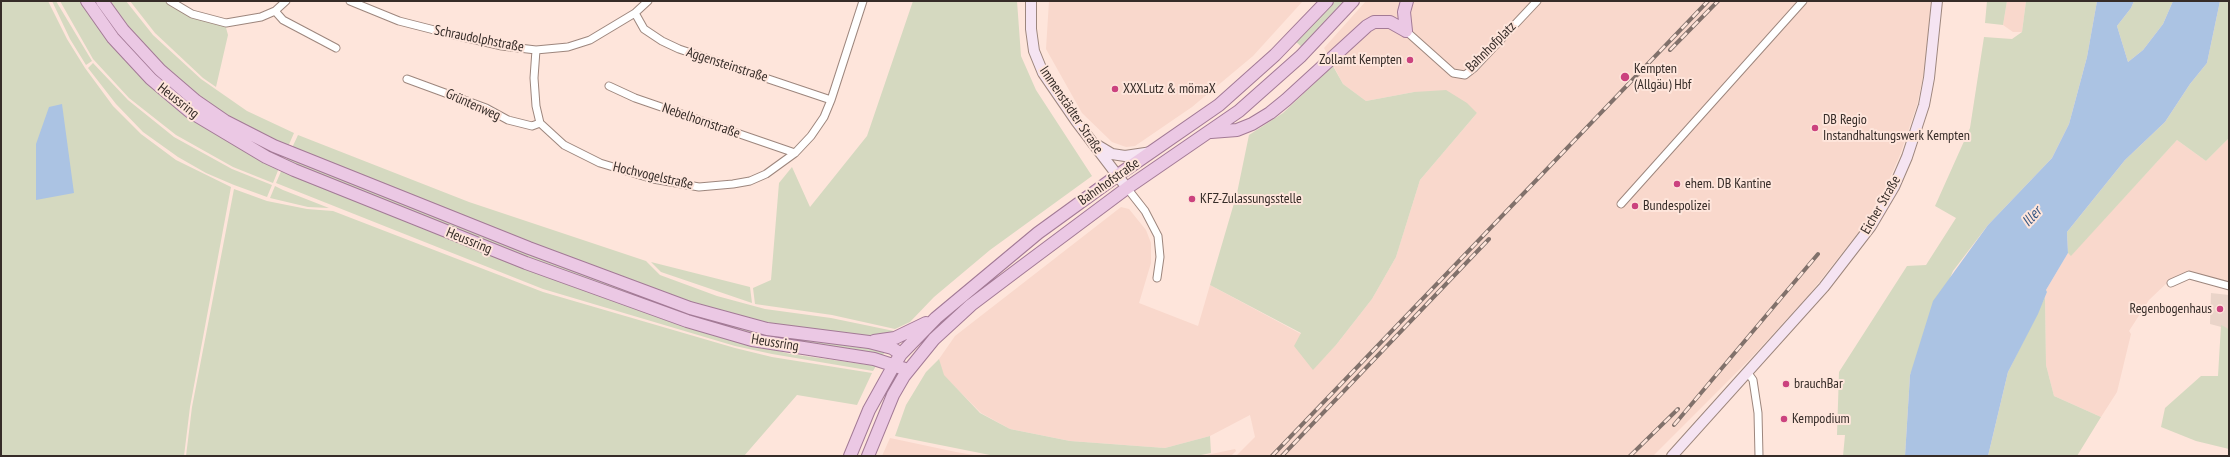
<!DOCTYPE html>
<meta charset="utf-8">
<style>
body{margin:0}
#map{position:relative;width:2230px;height:457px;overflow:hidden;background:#fee5db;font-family:"PT Sans Narrow",sans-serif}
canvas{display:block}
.frame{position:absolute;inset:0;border:2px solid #362c28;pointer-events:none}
</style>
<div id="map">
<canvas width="2230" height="457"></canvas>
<div class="frame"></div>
</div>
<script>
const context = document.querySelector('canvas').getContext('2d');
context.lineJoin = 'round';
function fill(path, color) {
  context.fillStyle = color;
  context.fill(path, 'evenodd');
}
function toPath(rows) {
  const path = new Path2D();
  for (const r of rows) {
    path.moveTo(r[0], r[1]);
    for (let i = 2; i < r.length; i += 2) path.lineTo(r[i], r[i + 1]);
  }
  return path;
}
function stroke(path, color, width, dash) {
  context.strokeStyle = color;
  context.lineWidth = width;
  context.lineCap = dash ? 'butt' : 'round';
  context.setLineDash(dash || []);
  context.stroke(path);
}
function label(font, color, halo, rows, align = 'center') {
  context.font = font + ' "PT Sans Narrow",sans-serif';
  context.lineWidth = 4;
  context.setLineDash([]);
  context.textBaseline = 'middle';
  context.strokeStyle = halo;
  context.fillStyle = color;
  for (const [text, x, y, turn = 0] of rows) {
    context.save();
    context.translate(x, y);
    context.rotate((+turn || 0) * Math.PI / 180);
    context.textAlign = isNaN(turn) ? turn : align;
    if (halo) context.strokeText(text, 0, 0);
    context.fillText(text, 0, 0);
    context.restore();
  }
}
const built = toPath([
 [1049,1,1303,1,1253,56,1192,107,1135,146,1126,147,1112,142,1082,113,1046,49],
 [1366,1,1931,1,1925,69,1917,105,1900,155,1886,187,1865,224,1808,296,1750,359,1653,456,1236,456,1255,437,1250,415,1210,436,1165,448,1070,441,1010,429,981,413,943,375,939,359,955,336,1121,207,1129,209,1146,230,1151,243,1151,263,1139,303,1198,326,1210,285,1301,334,1313,369,1336,345,1372,299,1396,257,1420,180,1477,113,1414,92,1366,101,1343,84,1324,48],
 [2007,1,2026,1,2022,32,2013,32,2003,25],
 [2229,138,2229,283,2191,273,2180,274,2169,281,2149,300,2129,331,2131,334,2117,392,2101,417,2054,396,2046,365,2045,297,2047,292,2046,290,2068,253,2071,255,2177,140,2206,161],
 [890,438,956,452,980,456,882,456],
 [1235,449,1236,451,1231,456,1202,456]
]);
const education = toPath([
 [2211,293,2229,295,2229,329,2210,324]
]);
const green = toPath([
 [1,1,48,1,67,39,85,68,113,106,141,134,176,160,231,187,190,407,184,456,1,456],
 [52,1,56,1,92,61,86,65,70,39],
 [60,1,82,1,146,82,279,168,273,183,233,167,176,135,129,98,93,59],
 [107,1,126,1,153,35,201,79,247,111,294,133,287,149,253,131,198,98,162,67,126,28],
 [130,1,166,1,191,16,225,24,228,35,216,87,203,78,155,33],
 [913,1,1017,1,1021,56,1036,90,1092,176,990,250,934,297,910,322,895,329,832,315,755,304,753,288,771,280,779,183,792,167,810,207,867,136],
 [1332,1,1347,1,1303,48,1296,42],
 [1987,1,2007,1,2003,25,1985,23],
 [2026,1,2097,1,2087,57,2069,124,2052,158,1988,225,1953,271,1910,375,1905,456,1843,456,1845,435,1837,435,1839,372,1907,266,1926,265,1956,218,1935,206,1970,128,1984,37,2012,39,2022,32],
 [2134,1,2173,1,2163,24,2143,50,2128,62,2117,26,2131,8],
 [2220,1,2229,1,2229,138,2206,161,2177,140,2071,256,2068,253,2067,232,2125,160,2165,122,2190,84,2207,63],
 [93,63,128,100,174,137,232,169,272,185,267,197,234,185,206,173,178,157,143,132,116,104,88,68],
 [1333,66,1343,84,1366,101,1414,92,1446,90,1467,103,1477,113,1420,180,1396,257,1372,299,1336,345,1313,370,1294,346,1301,333,1210,285,1237,193,1249,135,1283,113],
 [298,135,469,202,646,261,660,275,717,296,765,309,831,318,894,331,893,335,870,337,768,324,691,305,291,150],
 [288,156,688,312,886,350,883,355,753,335,689,317,526,259,286,161],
 [282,169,343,196,571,286,715,335,790,354,876,366,873,371,772,354,735,346,543,289,276,183],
 [275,186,283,190,329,208,308,207,270,198],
 [234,189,267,201,307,209,333,211,543,292,735,348,772,357,872,373,857,405,797,395,744,456,186,456,192,407],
 [651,262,750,287,752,303,661,272],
 [2045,297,2046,365,2054,396,2101,417,2077,456,1988,456,2008,372],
 [2221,325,2229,329,2229,449,2196,441,2161,427,2165,408,2201,376,2218,376],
 [939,359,944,375,980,413,1010,429,1070,441,1165,448,1210,436,1211,453,1196,456,995,456,895,436,906,405,926,372]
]);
const water = toPath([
 [2097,1,2134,1,2131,8,2117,26,2128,62,2143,50,2163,24,2173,1,2220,1,2207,63,2190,84,2165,122,2125,160,2067,232,2068,253,2046,290,2047,292,2038,314,2008,372,1988,456,1905,456,1910,375,1933,301,1988,225,2052,158,2069,124,2087,57],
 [62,104,74,193,36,200,36,144,49,107]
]);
const street = toPath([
 [170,1,192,14,226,23,261,17,275,11,286,1],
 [350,1,399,21,450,34,502,46,536,50,568,47,590,40,635,13,648,1],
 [275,11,283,20,336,48],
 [635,13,644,29,662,41,679,49,831,100],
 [1406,31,1453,73,1465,75,1474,68,1537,1],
 [536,50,534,78,536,106,540,123,564,145,600,163,653,179,699,187,733,184,750,181,766,174,795,153,811,136,824,117,831,100,863,1],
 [407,79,486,108,508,120,532,126,540,123],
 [609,86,635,98,795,153],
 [1127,188,1145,211,1158,236,1160,257,1157,278],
 [1621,204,1803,1],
 [2171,283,2189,275,2229,286],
 [1748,373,1753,380,1758,413,1759,456]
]);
const secondary = toPath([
 [1031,1,1031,29,1034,51,1043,73,1076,121,1127,188],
 [1097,145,1112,154,1125,156,1152,152],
 [1672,456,1824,287,1871,226,1894,187,1907,157,1924,105,1929,78,1937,1]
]);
const primary = toPath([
 [87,1,113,38,151,79,189,111,266,157,294,170,526,263,687,321,752,340,874,359,908,370],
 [102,1,123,30,160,70,196,101,225,121,274,146,529,248,690,308,767,329,869,342,892,348,901,354],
 [1406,31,1404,12,1407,1],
 [1211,132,1237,130,1252,124,1270,113,1286,100,1367,26,1374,22,1390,22,1406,31],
 [874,341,895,338,926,323],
 [850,456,869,410,894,365,901,354,936,318,1038,233,1118,175,1219,105,1275,55,1327,1],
 [868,456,893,395,904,376,934,339,971,305,1020,268,1127,188,1239,111,1301,56,1353,1]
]);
const rail = toPath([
 [1670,50,1718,1],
 [1674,425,1818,254],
 [1272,456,1708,1],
 [1282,456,1489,239],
 [1630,456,1678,409]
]);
const markers = [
 [1410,60,4,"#cb427e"],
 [1625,77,5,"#cb427e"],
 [1115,89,4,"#cb427e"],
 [1815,128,4,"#cb427e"],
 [1677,184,4,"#cb427e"],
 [1192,199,4,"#cb427e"],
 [1635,206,4,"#cb427e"],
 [2220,309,4,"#cb427e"],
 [1786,384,4,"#cb427e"],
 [1784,419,4,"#cb427e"]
];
const streetNames = [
 ["Schraudolphstraße",479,39,11],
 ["Bahnhofplatz",1491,47,-45],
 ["Aggensteinstraße",727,65,18],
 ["Heussring",178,101,38],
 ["Grüntenweg",473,105,24],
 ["Immenstädter Straße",1071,110,56],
 ["Nebelhornstraße",701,121,19],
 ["Hochvogelstraße",653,176,13],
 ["Bahnhofstraße",1109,182,-35],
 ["Eicher Straße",1881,205,-60],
 ["Heussring",469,241,22],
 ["Heussring",775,343,9]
];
const poiNames = [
 ["Zollamt Kempten",1402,60,"right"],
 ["Kempten",1634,69],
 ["(Allgäu) Hbf",1634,85],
 ["XXXLutz & mömaX",1123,89],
 ["DB Regio",1823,120],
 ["Instandhaltungswerk Kempten",1823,136],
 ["ehem. DB Kantine",1685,184],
 ["KFZ-Zulassungsstelle",1200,199],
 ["Bundespolizei",1643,206],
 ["Regenbogenhaus",2212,309,"right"],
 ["brauchBar",1794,384],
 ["Kempodium",1792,419]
];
const waterNames = [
 ["Iller",2032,217,-48]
];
fill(built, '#f9d8cc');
fill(education, '#ead4c9');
fill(green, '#d5d9c0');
fill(water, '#abc3e3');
stroke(street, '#9d867d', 9);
stroke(secondary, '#9d867d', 12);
stroke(primary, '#a37a96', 14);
stroke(street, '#fff', 7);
stroke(secondary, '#f5e4f2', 10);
stroke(primary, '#ebc8e4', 12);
stroke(rail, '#81716b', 4);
stroke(rail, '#fee5db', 2.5, [8]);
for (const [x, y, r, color] of markers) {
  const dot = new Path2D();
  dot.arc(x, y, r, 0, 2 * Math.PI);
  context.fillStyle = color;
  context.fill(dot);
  stroke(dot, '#fee5db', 1.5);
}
label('14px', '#362c28', '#fee5db', streetNames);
label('14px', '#362c28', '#fee5db', poiNames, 'left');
label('italic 15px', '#375884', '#fee5db', waterNames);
</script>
